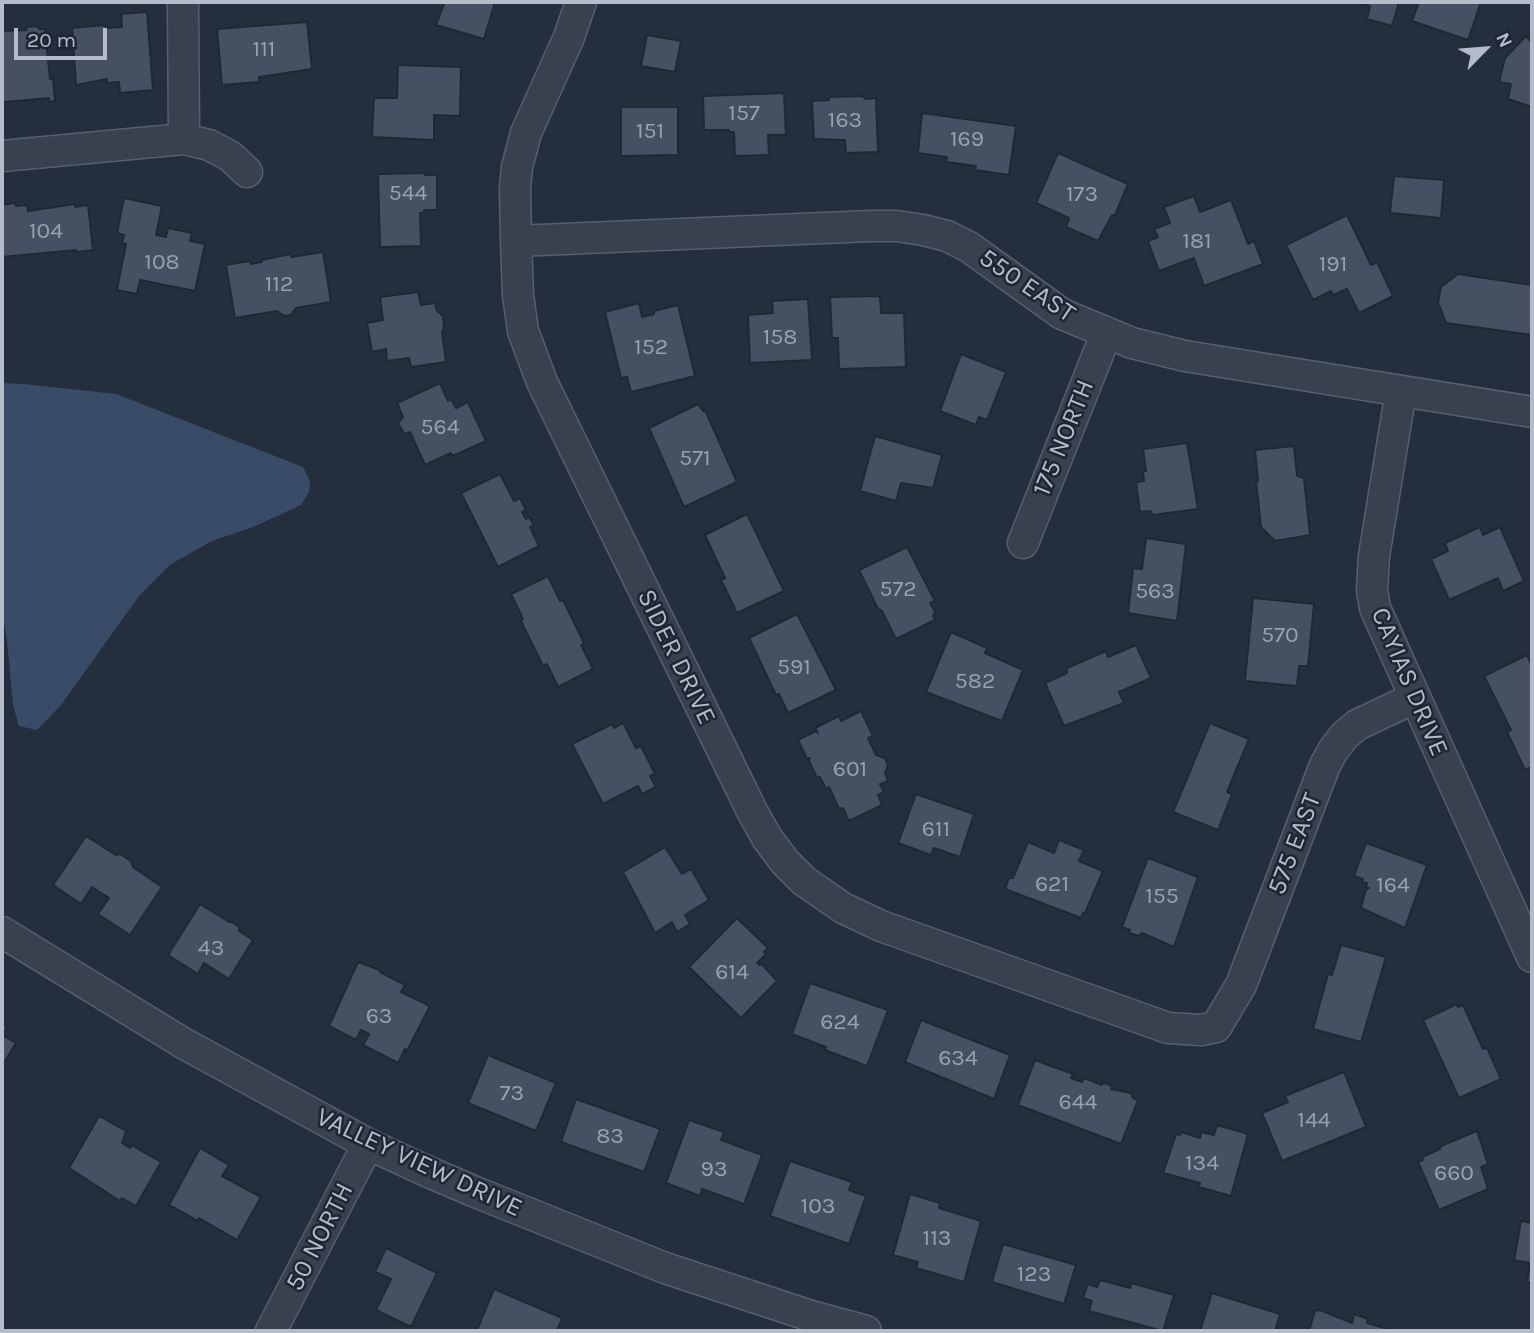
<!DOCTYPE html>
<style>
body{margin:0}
#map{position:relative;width:1534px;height:1333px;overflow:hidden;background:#242f3e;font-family:Karla,sans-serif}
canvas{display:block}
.frame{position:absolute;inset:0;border:4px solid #b4bcc9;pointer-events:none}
.north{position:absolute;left:1450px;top:14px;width:70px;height:70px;-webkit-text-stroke:5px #1d2633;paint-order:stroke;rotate:65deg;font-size:19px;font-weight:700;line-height:28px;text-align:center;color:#b4bcc9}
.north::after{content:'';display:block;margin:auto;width:24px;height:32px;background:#b4bcc9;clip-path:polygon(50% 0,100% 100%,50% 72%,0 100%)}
.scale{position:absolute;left:14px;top:28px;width:93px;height:32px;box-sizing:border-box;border:4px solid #b4bcc9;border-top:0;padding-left:9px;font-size:21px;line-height:24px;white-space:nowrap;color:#b4bcc9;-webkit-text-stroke:5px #1d2633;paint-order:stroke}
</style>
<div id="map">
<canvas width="1534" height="1333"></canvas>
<div class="frame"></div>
<div class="north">N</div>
<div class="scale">20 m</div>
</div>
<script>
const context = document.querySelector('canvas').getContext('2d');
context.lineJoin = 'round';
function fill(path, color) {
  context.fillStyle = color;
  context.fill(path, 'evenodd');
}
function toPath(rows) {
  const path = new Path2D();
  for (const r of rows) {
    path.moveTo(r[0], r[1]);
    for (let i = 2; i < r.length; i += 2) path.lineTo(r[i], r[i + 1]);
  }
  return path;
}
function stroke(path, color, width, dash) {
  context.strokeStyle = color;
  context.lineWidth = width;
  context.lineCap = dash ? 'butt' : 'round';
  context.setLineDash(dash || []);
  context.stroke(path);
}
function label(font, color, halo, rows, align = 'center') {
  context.font = font + ' Karla,sans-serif';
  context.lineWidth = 5;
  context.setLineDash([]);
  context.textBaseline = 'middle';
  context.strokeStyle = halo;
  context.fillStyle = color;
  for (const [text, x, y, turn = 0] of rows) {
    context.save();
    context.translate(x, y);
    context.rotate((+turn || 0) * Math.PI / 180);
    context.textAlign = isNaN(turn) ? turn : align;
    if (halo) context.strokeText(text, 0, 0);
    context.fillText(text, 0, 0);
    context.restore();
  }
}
const water = toPath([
 [2,383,24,384,116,394,303,467,310,481,309,492,301,505,253,527,212,541,171,564,139,596,61,705,37,730,19,726,13,705,7,640,2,610]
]);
const building = toPath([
 [445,2,495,2,484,39,436,25,445,2],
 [1356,2,1399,2,1392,26,1367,19,1370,6,1356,2],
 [1419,2,1481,2,1468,40,1412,21,1419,2],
 [147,12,153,90,120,93,119,82,107,83,107,79,76,85,72,28,105,25,106,28,122,27,121,14,147,12],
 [307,22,312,69,259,77,259,82,222,85,217,29,307,22],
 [37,26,39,29,45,29,50,79,53,79,55,101,49,102,49,98,5,102,5,105,2,105,2,31,26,30,27,27,37,26],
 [647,35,681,41,675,72,641,66,647,35],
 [1526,36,1532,43,1532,107,1508,99,1511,84,1499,82,1505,58,1526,36],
 [398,65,461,67,460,116,434,115,434,140,372,137,374,98,397,98,398,65],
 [784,93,786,135,768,135,769,155,735,156,734,132,729,132,729,130,704,130,703,96,784,93],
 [863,96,865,99,876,98,878,152,846,153,845,140,814,139,812,101,829,100,829,97,863,96],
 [621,107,678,107,678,155,621,156,621,107],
 [922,113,1016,126,1009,175,975,170,976,166,946,162,947,157,918,153,922,113],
 [1058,153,1128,184,1115,215,1112,215,1098,241,1066,227,1069,218,1036,203,1058,153],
 [425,173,425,175,437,175,437,210,424,210,424,213,420,213,421,246,380,247,378,174,425,173],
 [1394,176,1444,180,1441,218,1390,213,1394,176],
 [1194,196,1200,212,1231,200,1248,244,1254,241,1263,264,1204,286,1194,258,1159,271,1148,241,1158,237,1154,229,1170,223,1164,207,1194,196],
 [124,198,162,206,156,235,166,237,168,228,192,233,190,241,205,244,195,291,140,280,137,294,117,290,126,244,122,243,124,235,117,233,124,198],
 [15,203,16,206,27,205,28,211,75,204,75,207,88,205,93,250,76,252,76,250,2,257,2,205,15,203],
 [1347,215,1371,265,1377,262,1393,296,1359,313,1347,289,1333,295,1331,291,1313,300,1286,245,1347,215],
 [323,252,331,302,296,308,291,315,284,316,277,311,235,318,226,265,250,261,251,264,262,262,261,260,291,254,291,257,323,252],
 [1458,274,1532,285,1532,335,1446,323,1438,302,1441,287,1458,274],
 [418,292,421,305,435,303,437,311,443,316,444,328,442,332,446,362,411,367,409,358,387,361,386,349,372,352,367,323,383,320,380,297,418,292],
 [880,296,881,313,904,313,906,367,839,369,838,338,832,338,830,297,880,296],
 [808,299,812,360,750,363,748,315,773,313,772,301,808,299],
 [639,303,642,317,654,314,654,311,678,305,695,376,631,392,627,377,621,378,605,312,639,303],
 [961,354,1006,372,987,420,979,417,976,425,940,411,961,354],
 [440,383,448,401,451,399,456,408,468,402,486,441,453,456,451,453,425,465,410,432,406,434,403,432,398,423,403,417,397,403,440,383],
 [698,404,703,411,705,410,737,482,684,507,649,428,698,404],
 [875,436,942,455,933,488,901,483,896,501,860,491,875,436],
 [1187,443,1198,509,1152,515,1151,511,1140,512,1136,482,1144,481,1143,471,1146,471,1143,449,1187,443],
 [1294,446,1297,476,1304,478,1310,535,1275,541,1261,527,1256,481,1258,481,1255,450,1294,446],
 [500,474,514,501,520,498,526,510,522,512,526,519,529,517,534,525,530,527,539,546,498,567,461,493,500,474],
 [747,514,784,591,737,613,721,580,725,578,705,535,747,514],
 [1480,527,1483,535,1500,527,1524,581,1503,591,1498,578,1449,600,1431,559,1448,551,1445,543,1480,527],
 [1146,538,1186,544,1177,621,1128,613,1133,568,1142,569,1146,538],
 [907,547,935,601,930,603,936,614,933,615,935,620,896,639,882,611,878,609,859,570,907,547],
 [548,576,560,601,563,600,584,643,581,645,593,669,558,687,547,664,543,666,521,621,523,619,511,594,548,576],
 [1253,598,1314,604,1308,666,1299,666,1297,686,1245,681,1253,598],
 [797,614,836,690,788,713,779,694,776,695,749,638,797,614],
 [951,632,987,648,985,653,1023,670,1002,721,926,692,951,632],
 [1136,645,1151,678,1119,692,1124,703,1064,726,1045,683,1067,673,1067,668,1106,651,1108,657,1136,645],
 [1527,655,1532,666,1532,767,1525,770,1507,732,1511,730,1484,676,1527,655],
 [861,711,873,736,868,738,876,755,885,758,888,765,885,773,888,781,880,784,884,792,878,795,882,805,849,821,843,808,839,809,829,787,826,789,820,777,817,778,809,761,810,758,807,759,798,740,816,731,818,733,815,728,839,716,841,721,861,711],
 [623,723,636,748,641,746,655,774,650,776,656,787,642,794,638,786,603,804,572,744,612,724,614,728,623,723],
 [1210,723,1249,739,1227,792,1232,794,1218,830,1173,812,1210,723],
 [916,794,974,814,960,857,934,848,931,855,898,843,916,794],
 [86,836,116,855,120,854,131,861,133,867,162,887,130,935,98,914,109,898,92,887,81,904,53,885,86,836],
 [1059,840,1084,850,1079,861,1103,871,1085,913,1083,913,1081,918,1005,889,1009,878,1013,878,1028,842,1054,853,1059,840],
 [1366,843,1427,865,1405,928,1361,908,1366,889,1369,888,1366,887,1367,883,1362,882,1363,879,1354,876,1366,843],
 [665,847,682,874,691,869,709,900,685,915,690,924,677,932,672,922,655,933,623,872,665,847],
 [1148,858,1198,877,1174,947,1142,933,1139,936,1129,933,1130,930,1122,927,1148,858],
 [200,904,229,922,232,922,239,927,239,931,253,940,229,979,204,963,198,974,168,955,200,904],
 [737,918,768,948,764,952,766,954,757,963,760,965,761,963,777,981,741,1018,689,967,737,918],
 [1341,945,1386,957,1361,1042,1313,1029,1328,974,1332,975,1341,945],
 [358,962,380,970,380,972,405,985,401,992,430,1006,407,1051,405,1049,398,1063,363,1045,369,1034,361,1030,356,1040,329,1026,358,962],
 [810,983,888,1010,867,1066,825,1050,826,1047,792,1034,810,983],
 [1457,1004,1458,1007,1463,1005,1483,1049,1487,1048,1501,1079,1459,1098,1423,1020,1457,1004],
 [921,1020,1010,1055,994,1099,905,1062,921,1020],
 [2,1024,7,1027,2,1035,16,1043,2,1066,2,1024],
 [488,1055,556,1083,536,1131,468,1103,488,1055],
 [1035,1060,1073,1074,1071,1078,1082,1082,1084,1078,1102,1085,1103,1082,1112,1086,1111,1089,1131,1093,1133,1098,1138,1100,1121,1144,1018,1105,1035,1060],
 [1344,1072,1366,1127,1282,1161,1262,1113,1288,1102,1285,1096,1344,1072],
 [576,1099,660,1129,644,1172,561,1142,576,1099],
 [99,1116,126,1131,122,1143,130,1148,131,1145,161,1162,136,1206,122,1198,120,1201,69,1168,99,1116],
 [689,1120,724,1132,721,1140,762,1155,744,1204,702,1189,700,1196,666,1183,689,1120],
 [1217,1125,1248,1134,1231,1196,1199,1187,1200,1183,1163,1173,1176,1134,1180,1135,1181,1132,1200,1138,1201,1132,1214,1135,1217,1125],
 [1477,1131,1488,1164,1481,1167,1488,1189,1439,1210,1418,1162,1423,1160,1422,1157,1440,1149,1441,1146,1477,1131],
 [200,1148,229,1165,222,1176,261,1197,237,1240,199,1218,198,1221,169,1205,200,1148],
 [790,1161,852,1182,849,1190,866,1196,849,1244,770,1216,790,1161],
 [910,1194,940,1203,939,1208,981,1221,964,1282,916,1268,918,1262,893,1255,910,1194],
 [1521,1221,1532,1223,1532,1283,1527,1282,1530,1263,1514,1260,1521,1221],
 [1003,1244,1076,1265,1064,1304,992,1282,1003,1244],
 [386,1248,437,1273,411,1327,376,1310,391,1279,375,1272,386,1248],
 [1100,1280,1130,1288,1131,1283,1174,1295,1163,1331,1089,1311,1092,1301,1083,1298,1088,1284,1097,1287,1100,1280],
 [494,1289,562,1318,557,1331,477,1330,494,1289],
 [1212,1293,1280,1314,1275,1331,1200,1331,1212,1293],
 [1320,1310,1352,1323,1354,1314,1368,1319,1367,1323,1388,1329,1387,1331,1309,1331,1315,1311,1320,1310]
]);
const minor = toPath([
 [183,2,184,139],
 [581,2,569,37,526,133,517,167,515,188,516,241,518,295,523,331,542,382,752,811,767,838,785,862,804,881,843,908,881,926,1168,1028,1201,1030,1216,1027,1241,985,1325,765,1334,749,1344,736,1357,725,1414,698],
 [2,156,184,139,209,145,230,156,247,172],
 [516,241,871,226,897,226,923,230,947,236,969,247,1062,314,1132,343,1185,356,1532,412],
 [1401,391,1374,556,1372,590,1375,608,1532,957],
 [1023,543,1106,334],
 [2,932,183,1043,368,1144,422,1169,473,1191,665,1268,811,1316,866,1331],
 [271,1331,368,1144]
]);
const numberNames = [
 ["111",264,49],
 ["157",744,113],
 ["163",845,120],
 ["151",650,131],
 ["169",967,139],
 ["544",408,193],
 ["173",1082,194],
 ["104",46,231],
 ["181",1197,241],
 ["108",162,262],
 ["191",1333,264],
 ["112",279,284],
 ["158",780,337],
 ["152",651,347],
 ["564",440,427],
 ["571",695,458],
 ["572",898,589],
 ["563",1155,591],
 ["570",1280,635],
 ["591",794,667],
 ["582",975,681],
 ["601",850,769],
 ["611",936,829],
 ["621",1052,884],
 ["164",1393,885],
 ["155",1162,896],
 ["43",211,948],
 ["614",732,972],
 ["63",379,1016],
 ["624",840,1022],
 ["634",958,1058],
 ["73",512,1093],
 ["644",1078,1102],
 ["144",1314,1120],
 ["83",610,1136],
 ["134",1202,1163],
 ["93",714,1169],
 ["660",1454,1173],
 ["103",818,1206],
 ["113",937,1238],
 ["123",1034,1274]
];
const streetNames = [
 ["550 EAST",1027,286,34],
 ["175 NORTH",1064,438,-68],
 ["SIDER DRIVE",676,657,64],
 ["CAYIAS DRIVE",1409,682,67],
 ["575 EAST",1295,844,-69],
 ["VALLEY VIEW DRIVE",419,1163,25],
 ["50 NORTH",320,1237,-63]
];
fill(water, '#394c67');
fill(building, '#455162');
stroke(building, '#1f2835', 2);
stroke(minor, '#565f6c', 33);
stroke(minor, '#38414e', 30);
label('23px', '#98a1af', null, numberNames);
label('26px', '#b4bcc9', '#1d2633', streetNames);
</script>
